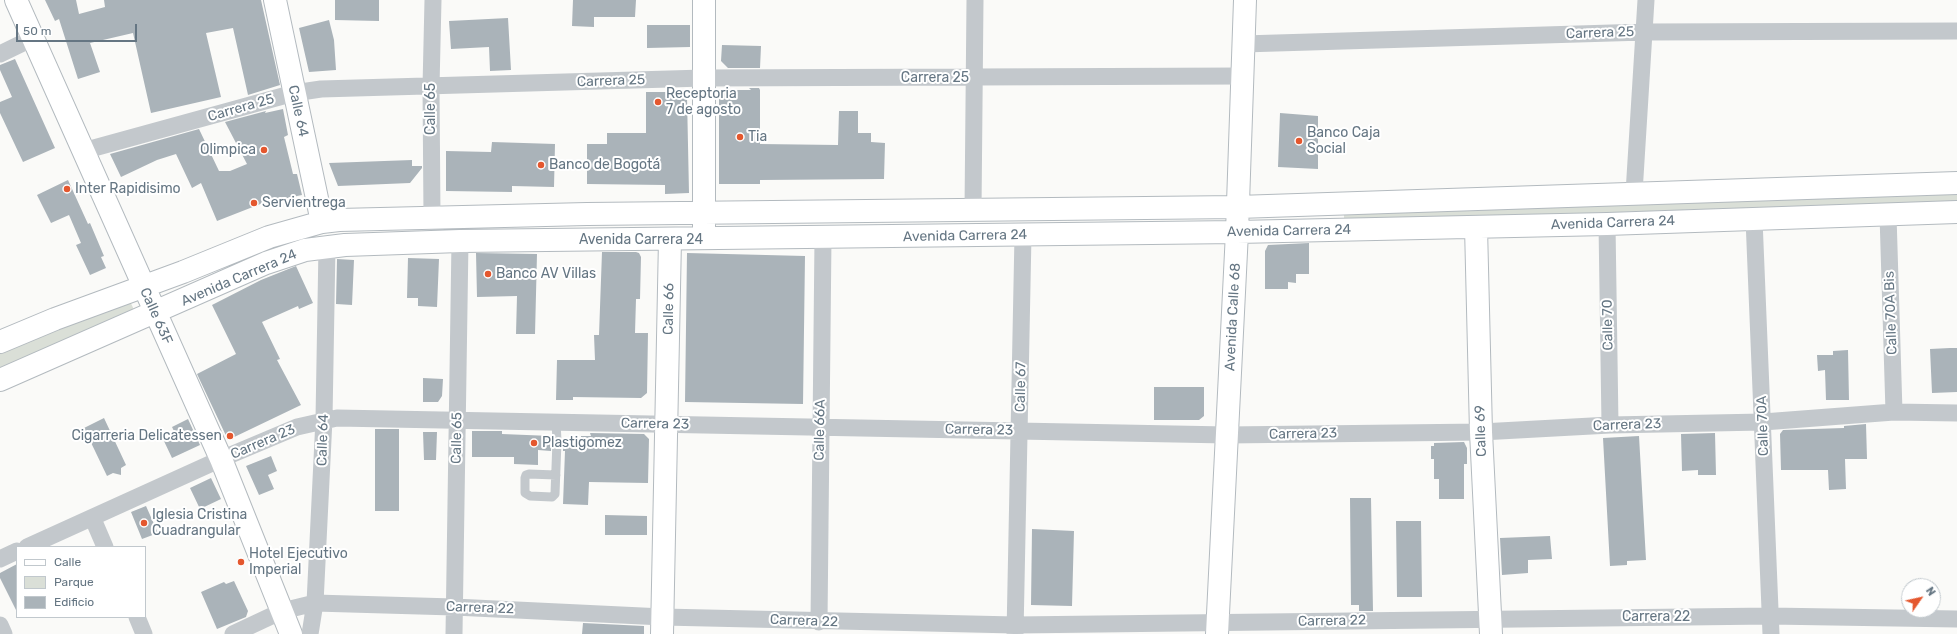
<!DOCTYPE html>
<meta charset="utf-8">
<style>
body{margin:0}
#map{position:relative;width:1957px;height:634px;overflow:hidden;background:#fafaf8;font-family:Rubik,sans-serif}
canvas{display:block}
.legend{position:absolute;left:16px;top:546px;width:130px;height:72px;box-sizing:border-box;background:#fff;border:1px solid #c1c8cd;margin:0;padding:5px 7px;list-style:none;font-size:12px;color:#657683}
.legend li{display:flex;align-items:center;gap:8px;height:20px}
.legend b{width:20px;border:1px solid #c1c8cd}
.north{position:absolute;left:1901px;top:578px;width:40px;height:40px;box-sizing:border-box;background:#fff;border:1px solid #c1c8cd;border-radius:50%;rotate:56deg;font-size:11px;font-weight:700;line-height:16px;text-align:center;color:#657683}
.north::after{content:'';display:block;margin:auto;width:14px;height:18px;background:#e4572e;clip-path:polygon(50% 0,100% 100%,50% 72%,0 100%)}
.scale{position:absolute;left:16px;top:24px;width:121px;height:18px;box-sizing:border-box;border:2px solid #657683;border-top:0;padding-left:5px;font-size:12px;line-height:14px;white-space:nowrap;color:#657683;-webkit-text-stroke:3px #fff;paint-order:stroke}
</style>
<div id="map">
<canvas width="1957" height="634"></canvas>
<ul class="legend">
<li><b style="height:5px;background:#fff"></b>Calle</li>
<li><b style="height:11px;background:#dadfd7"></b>Parque</li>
<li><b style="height:11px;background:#aab3b9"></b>Edificio</li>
</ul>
<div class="north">N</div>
<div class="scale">50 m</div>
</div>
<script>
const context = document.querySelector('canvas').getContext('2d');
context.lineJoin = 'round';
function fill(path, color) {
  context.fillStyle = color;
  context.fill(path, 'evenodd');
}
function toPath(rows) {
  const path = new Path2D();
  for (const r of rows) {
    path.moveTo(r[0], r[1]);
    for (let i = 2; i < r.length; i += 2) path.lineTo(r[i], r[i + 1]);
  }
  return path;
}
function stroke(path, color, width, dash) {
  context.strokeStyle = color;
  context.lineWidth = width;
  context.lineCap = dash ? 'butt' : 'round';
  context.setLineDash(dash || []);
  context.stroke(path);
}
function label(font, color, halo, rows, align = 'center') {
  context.font = font + ' Rubik,sans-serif';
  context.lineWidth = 4;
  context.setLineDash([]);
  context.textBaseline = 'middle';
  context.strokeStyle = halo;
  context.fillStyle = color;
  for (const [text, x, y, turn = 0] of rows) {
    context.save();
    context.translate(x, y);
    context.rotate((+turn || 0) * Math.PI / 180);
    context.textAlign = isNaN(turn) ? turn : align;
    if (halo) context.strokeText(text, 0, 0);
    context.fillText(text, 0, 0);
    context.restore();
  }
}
const green = toPath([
 [1957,191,1957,201,1344,221,1344,211],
 [129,299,135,312,0,370,0,351]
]);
const building = toPath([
 [45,0,76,0,79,14,105,7,104,0,261,0,280,85,248,95,233,28,206,33,221,97,151,113,133,33,90,43,100,72,78,79,59,19,55,21],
 [335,0,379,0,379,21,335,20],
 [573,0,636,0,635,17,594,17,594,27,572,26],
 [508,18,511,70,490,71,489,47,451,49,449,21],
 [329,20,334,40,336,70,309,72,299,28],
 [647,25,690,25,690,47,647,48],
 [722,45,761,46,760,68,728,68,721,61],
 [15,59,55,148,23,162,0,113,0,102,12,97,0,70,0,65],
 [749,88,759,88,760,90,760,144,838,145,839,111,858,111,858,133,871,133,871,142,885,143,884,179,760,180,760,184,719,184,719,90,751,90],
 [646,92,681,92,687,97,689,193,665,194,665,185,587,184,587,144,607,144,607,133,646,133],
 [283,109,288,135,284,137,293,174,297,174,302,195,263,203,217,221,201,183,192,188,176,154,157,160,121,177,110,154,199,129,219,171,230,171,247,164,225,122,266,111,265,113],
 [1280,113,1318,116,1318,169,1278,167],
 [492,142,555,144,554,187,512,186,512,192,446,191,446,151,491,152],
 [412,160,412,166,422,166,422,168,410,183,338,186,329,163],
 [68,180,88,224,90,223,104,256,101,257,106,268,90,275,76,245,81,243,69,215,51,223,37,195],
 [1309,243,1309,274,1296,274,1296,283,1288,282,1288,289,1265,289,1265,251,1268,245],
 [602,252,636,252,639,253,641,257,640,299,636,299,635,333,648,333,647,393,641,398,573,397,573,400,556,400,557,360,595,360,594,335,599,335],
 [476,253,537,254,535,334,516,334,517,296,477,297],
 [687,253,805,256,803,404,685,402],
 [408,258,439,259,437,307,418,306,418,298,407,298],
 [337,259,354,260,352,305,336,304],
 [296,266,313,303,299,309,298,306,262,322,280,359,277,360,301,405,228,440,197,374,236,354,212,305,261,280],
 [1950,348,1957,348,1957,392,1932,393,1930,349],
 [1848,350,1849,400,1826,400,1825,370,1818,371,1817,355,1833,355,1833,351],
 [423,378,443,379,442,396,438,402,423,402],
 [1154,387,1204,387,1204,416,1199,420,1154,420],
 [104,418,126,465,121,468,121,475,113,473,107,476,84,428],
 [188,419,200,445,172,458,163,439,175,433,172,427],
 [1866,424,1867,459,1845,459,1846,489,1829,490,1828,470,1781,470,1780,434,1783,430,1844,428,1844,426],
 [375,429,399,429,399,511,375,511],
 [472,431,502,431,502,434,551,436,551,451,538,450,538,465,514,464,514,457,472,457],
 [423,432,437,432,436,460,424,460],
 [590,433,644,434,649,439,648,483,589,482,588,505,563,504,565,451,563,451,563,439,581,439,581,436,591,436],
 [1715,433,1716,475,1698,475,1698,470,1682,471,1681,434],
 [1639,436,1646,560,1627,561,1627,565,1610,566,1603,438],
 [1464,442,1467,448,1467,464,1464,464,1464,499,1439,499,1439,479,1434,479,1434,459,1431,459,1431,446,1434,446,1434,443],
 [271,456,277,471,268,475,274,489,259,495,246,466],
 [211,478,221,499,200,509,190,488],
 [1350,498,1371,498,1373,611,1359,611,1359,605,1351,605],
 [146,506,158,533,142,539,131,512],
 [605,515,647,516,647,535,605,535],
 [1396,521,1421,521,1422,597,1397,597],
 [1032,529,1074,531,1072,606,1031,605],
 [1550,536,1552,559,1528,560,1528,573,1502,575,1500,538],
 [17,564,17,612,0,578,0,573],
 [234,581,248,611,246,617,217,629,201,592,224,582,226,584],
 [583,623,644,626,644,634,582,634]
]);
const lane = toPath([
 [556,475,529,474,526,475,525,478,525,493,530,496,552,497,555,494,557,441,556,422]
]);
const street = toPath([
 [1243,44,1645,32,1957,31],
 [0,54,33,38],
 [83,151,294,93,321,89,704,78,1242,76],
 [1634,193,1646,0],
 [973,210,975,0],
 [1888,215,1894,412],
 [432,217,431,87,433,0],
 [1754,219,1771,634],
 [1607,224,1610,425],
 [93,519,105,547],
 [27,547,221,459,297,427,337,418,1227,435,1481,432,1610,425,1763,422,1894,412,1957,413],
 [0,559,17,551],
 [137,617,144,634],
 [819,622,823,238],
 [0,625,4,634],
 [233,634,282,611,315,603,454,607,663,617,1015,625,1770,616,1957,619],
 [310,634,315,603,324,419,327,246],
 [454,634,460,241],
 [1015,634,1023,235]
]);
const secondary = toPath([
 [16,0,221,459,291,634],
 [275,0,322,222],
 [1476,227,1481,432,1491,634],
 [704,229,704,0],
 [0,342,55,319,183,272,269,237,322,222,339,220,587,214,1238,207,1957,183],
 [0,380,266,263,305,250,345,245,460,241,1237,232,1607,224,1957,212],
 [662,634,670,239],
 [1217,634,1237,232,1245,0]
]);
const markers = [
 [658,102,4,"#e4572e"],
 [740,137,4,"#e4572e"],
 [1299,141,4,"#e4572e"],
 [264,150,4,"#e4572e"],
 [541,165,4,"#e4572e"],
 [67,189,4,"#e4572e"],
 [254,203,4,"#e4572e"],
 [488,274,4,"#e4572e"],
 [230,436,4,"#e4572e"],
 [534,443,4,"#e4572e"],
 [144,523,4,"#e4572e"],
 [241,562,4,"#e4572e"]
];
const streetNames = [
 ["Carrera 25",1600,33,-2],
 ["Carrera 25",935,78],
 ["Carrera 25",611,81,-2],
 ["Carrera 25",241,108,-16],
 ["Calle 65",431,109,-90],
 ["Calle 64",298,111,78],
 ["Avenida Carrera 24",1613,223,-2],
 ["Avenida Carrera 24",1289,231,-1],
 ["Avenida Carrera 24",965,236,-1],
 ["Avenida Carrera 24",641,240],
 ["Avenida Carrera 24",239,278,-23],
 ["Calle 66",669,309,-89],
 ["Calle 70A Bis",1891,313,-92],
 ["Calle 63F",156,316,66],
 ["Avenida Calle 68",1233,317,-87],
 ["Calle 70",1608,325,-91],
 ["Calle 67",1021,387,-89],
 ["Carrera 23",655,424,1],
 ["Carrera 23",1627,425,-2],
 ["Calle 70A",1763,426,-92],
 ["Calle 66A",820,430,-89],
 ["Carrera 23",979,430,1],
 ["Calle 69",1481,431,-92],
 ["Carrera 23",1303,434,-1],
 ["Calle 65",457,438,-89],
 ["Calle 64",323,440,-88],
 ["Carrera 23",263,442,-23],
 ["Carrera 22",480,608,2],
 ["Carrera 22",1656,617],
 ["Carrera 22",804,621,2],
 ["Carrera 22",1332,621,-1]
];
const poiNames = [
 ["Receptoria",666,94],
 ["7 de agosto",666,110],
 ["Banco Caja",1307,133],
 ["Social",1307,149],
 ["Tia",748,137],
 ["Olimpica",256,150,"right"],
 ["Banco de Bogotá",549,165],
 ["Inter Rapidisimo",75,189],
 ["Servientrega",262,203],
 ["Banco AV Villas",496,274],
 ["Cigarreria Delicatessen",222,436,"right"],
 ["Plastigomez",542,443],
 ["Iglesia Cristina",152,515],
 ["Cuadrangular",152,531],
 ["Hotel Ejecutivo",249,554],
 ["Imperial",249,570]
];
fill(green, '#dadfd7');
fill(building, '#aab3b9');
stroke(secondary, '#b3babf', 24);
stroke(lane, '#c3c8cc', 9);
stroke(street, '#c3c8cc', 17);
stroke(secondary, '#fff', 22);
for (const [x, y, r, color] of markers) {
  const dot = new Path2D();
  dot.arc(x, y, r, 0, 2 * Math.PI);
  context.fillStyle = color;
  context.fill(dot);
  stroke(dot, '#fff', 1.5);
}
label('14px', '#657683', '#fff', streetNames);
label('14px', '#657683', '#fff', poiNames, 'left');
</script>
